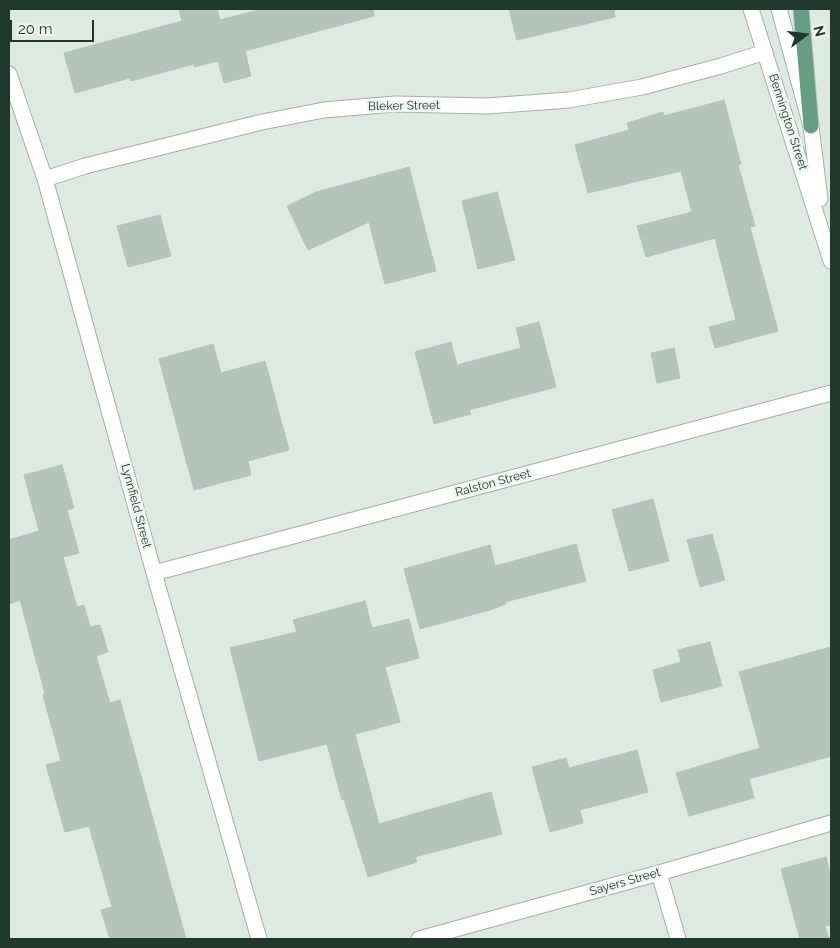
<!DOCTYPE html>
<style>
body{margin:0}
#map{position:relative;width:840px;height:948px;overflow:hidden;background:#dfe9e3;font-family:Raleway,sans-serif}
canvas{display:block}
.frame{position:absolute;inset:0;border:10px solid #21382e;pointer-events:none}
.north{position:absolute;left:780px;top:10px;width:50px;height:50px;-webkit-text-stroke:4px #eff6f1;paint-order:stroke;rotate:75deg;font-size:14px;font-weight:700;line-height:20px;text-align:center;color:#21382e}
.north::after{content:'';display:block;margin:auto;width:18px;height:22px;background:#21382e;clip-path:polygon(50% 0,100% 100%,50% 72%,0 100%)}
.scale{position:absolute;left:10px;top:20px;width:84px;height:22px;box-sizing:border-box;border:2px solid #21382e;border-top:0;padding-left:6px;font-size:15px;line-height:18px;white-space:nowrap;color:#21382e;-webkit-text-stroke:4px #eff6f1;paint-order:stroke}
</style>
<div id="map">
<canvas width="840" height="948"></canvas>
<div class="frame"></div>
<div class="north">N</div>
<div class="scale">20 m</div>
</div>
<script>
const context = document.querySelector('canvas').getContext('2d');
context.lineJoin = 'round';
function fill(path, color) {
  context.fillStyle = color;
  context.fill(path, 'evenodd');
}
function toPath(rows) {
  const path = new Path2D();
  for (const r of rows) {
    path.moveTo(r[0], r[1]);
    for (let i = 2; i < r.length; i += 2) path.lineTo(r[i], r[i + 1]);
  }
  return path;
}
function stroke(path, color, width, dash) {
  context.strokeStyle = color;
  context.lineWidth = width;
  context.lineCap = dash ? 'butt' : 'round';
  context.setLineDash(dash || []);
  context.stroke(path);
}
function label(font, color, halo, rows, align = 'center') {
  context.font = font + ' Raleway,sans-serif';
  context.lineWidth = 5;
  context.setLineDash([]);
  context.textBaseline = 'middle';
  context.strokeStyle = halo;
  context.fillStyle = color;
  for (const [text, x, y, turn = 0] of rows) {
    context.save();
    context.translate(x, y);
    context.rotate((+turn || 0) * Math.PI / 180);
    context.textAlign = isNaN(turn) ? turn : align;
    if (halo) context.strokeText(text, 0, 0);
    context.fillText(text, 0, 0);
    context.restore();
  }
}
const building = toPath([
 [179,9,217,9,220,20,262,9,373,9,374,16,245,51,251,76,224,83,218,61,194,67,194,64,131,81,130,78,75,93,64,53,182,21,179,9],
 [509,9,614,9,615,17,517,40,509,9],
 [724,100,741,164,738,165,755,226,750,227,778,331,715,348,709,327,736,320,715,238,646,257,637,226,692,212,681,171,588,193,575,145,629,130,627,123,663,112,664,116,724,100],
 [409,167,436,271,385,284,369,222,308,250,287,206,316,192,409,167],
 [497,192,515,260,478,269,462,201,497,192],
 [160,215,171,256,128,267,117,226,160,215],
 [539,322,556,387,469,410,471,414,434,424,415,352,451,342,457,365,521,348,516,328,539,322],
 [213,344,221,373,265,361,289,450,248,461,251,475,194,490,159,359,213,344],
 [674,348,680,378,657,383,651,353,674,348],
 [62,465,74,508,67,510,79,553,63,557,77,607,84,605,90,627,100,625,108,652,96,656,110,703,120,700,186,939,110,939,101,910,112,907,89,826,65,832,46,765,61,761,43,695,45,694,20,600,9,604,9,540,39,531,24,475,62,465],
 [653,499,669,561,629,571,612,510,653,499],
 [712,534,725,580,700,587,687,540,712,534],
 [576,544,586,581,505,602,506,604,490,610,420,629,404,569,490,545,495,566,576,544],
 [365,601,372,628,409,619,419,658,385,667,400,722,355,734,379,824,491,792,502,834,415,857,417,862,368,877,344,799,342,800,327,744,259,761,230,648,297,632,293,620,365,601],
 [710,642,722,686,661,702,653,670,681,662,678,650,710,642],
 [831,647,831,756,749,779,754,798,689,816,676,773,760,748,739,672,831,647],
 [637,750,648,792,580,810,583,823,550,832,532,767,566,758,569,768,637,750],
 [826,857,831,878,831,925,825,926,829,939,800,939,781,869,826,857]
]);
const minor = toPath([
 [751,9,831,261],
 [779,9,811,126,820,199],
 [9,74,45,179,154,573,259,939],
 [45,179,85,166,262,122,324,110,395,104,487,106,569,100,642,87,721,66,765,52],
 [154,573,831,393],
 [659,873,678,939],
 [419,939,659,873,831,823]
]);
const major = toPath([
 [801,9,811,126]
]);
const streetNames = [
 ["Bleker Street",404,106,-1],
 ["Bennington Street",788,122,72],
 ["Ralston Street",493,483,-15],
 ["Lynnfield Street",136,506,75],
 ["Sayers Street",625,882,-16]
];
fill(building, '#b5c4bb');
stroke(building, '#b2c3b9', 1);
stroke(minor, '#a2b0a9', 17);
stroke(major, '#bcc3c0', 17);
stroke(minor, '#fff', 15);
stroke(major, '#669d84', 15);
label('12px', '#21382e', '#eff6f1', streetNames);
</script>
